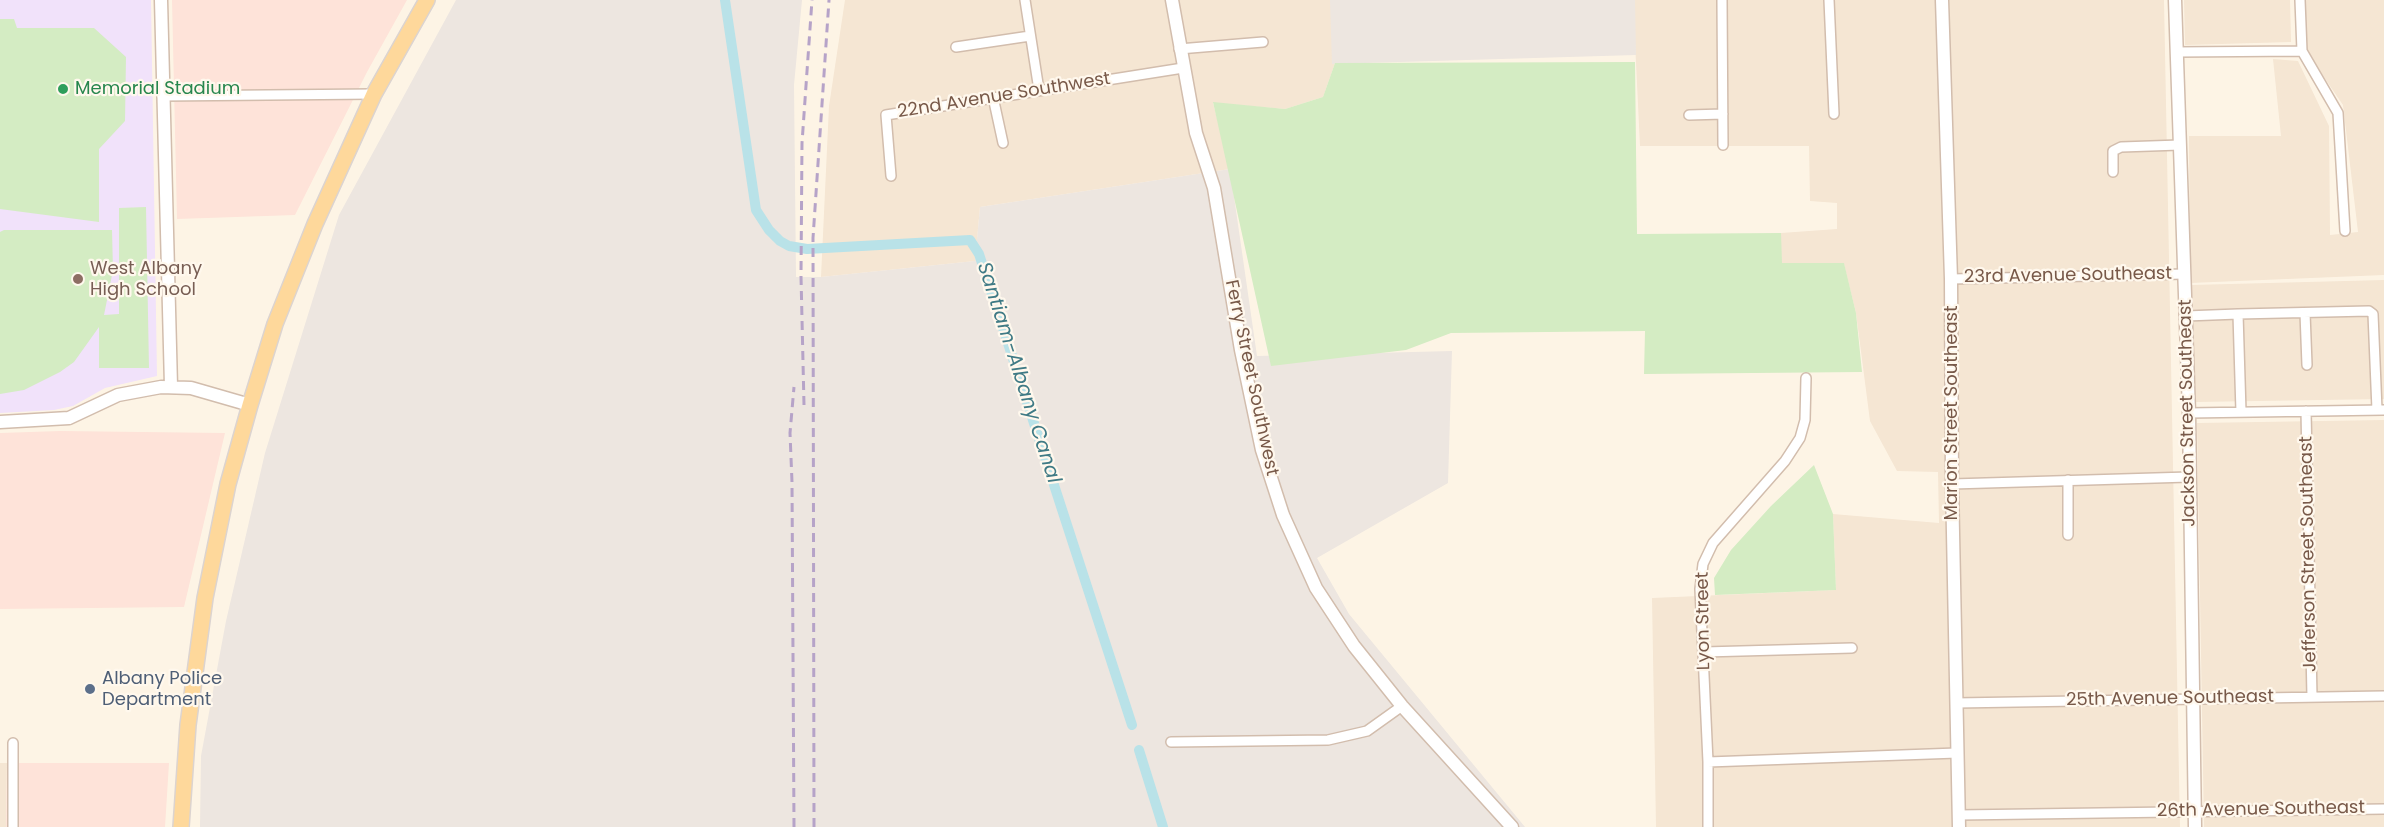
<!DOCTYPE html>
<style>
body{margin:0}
canvas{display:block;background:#fdf4e5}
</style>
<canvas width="2384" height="827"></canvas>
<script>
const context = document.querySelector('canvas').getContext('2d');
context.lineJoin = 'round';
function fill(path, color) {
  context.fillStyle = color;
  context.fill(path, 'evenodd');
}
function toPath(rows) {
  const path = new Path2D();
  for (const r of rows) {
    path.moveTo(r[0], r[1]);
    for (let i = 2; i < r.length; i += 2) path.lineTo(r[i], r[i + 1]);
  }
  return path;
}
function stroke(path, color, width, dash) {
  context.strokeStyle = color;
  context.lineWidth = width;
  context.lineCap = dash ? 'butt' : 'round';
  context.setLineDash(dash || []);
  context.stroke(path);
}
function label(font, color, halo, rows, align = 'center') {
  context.font = font + ' Poppins,sans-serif';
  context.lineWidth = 4.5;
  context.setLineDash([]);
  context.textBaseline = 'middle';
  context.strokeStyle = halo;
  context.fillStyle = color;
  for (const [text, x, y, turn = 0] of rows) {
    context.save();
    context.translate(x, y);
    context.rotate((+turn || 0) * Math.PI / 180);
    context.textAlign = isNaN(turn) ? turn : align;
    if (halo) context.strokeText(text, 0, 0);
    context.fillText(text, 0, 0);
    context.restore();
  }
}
const residential = toPath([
 [845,0,1332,0,1335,63,1323,97,1285,109,1213,103,1230,169,980,207,975,261,821,277,829,106],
 [1633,0,2164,0,2180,827,1656,827,1652,598,1836,590,1833,514,1939,523,1938,472,1897,471,1870,421,1856,313,1844,264,1781,263,1781,233,1837,229,1837,203,1810,201,1809,146,1640,146],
 [2184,0,2290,0,2291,42,2185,45],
 [2302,0,2384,0,2384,275,2190,283,2189,136,2281,136,2273,59,2298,61,2329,126,2330,235,2358,232,2343,105,2304,48],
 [2384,280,2384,399,2196,402,2191,285],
 [2384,420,2384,827,2204,827,2197,423],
 [0,763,7,763,6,827,0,827]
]);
const commercial = toPath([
 [172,0,407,0,367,72,295,215,177,219],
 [60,431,225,433,184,607,0,609,0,433],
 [7,763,169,763,165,827,6,827]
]);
const industrial = toPath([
 [456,0,802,0,794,85,796,277,821,277,975,261,980,207,1230,169,1257,356,1452,351,1448,483,1317,558,1349,614,1525,827,200,827,201,756,226,621,265,453,339,215],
 [1330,0,1635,0,1636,55,1332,64]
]);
const education = toPath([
 [0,0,151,0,157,376,105,388,73,406,54,410,0,413]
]);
const green = toPath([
 [0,19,14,19,17,28,94,28,126,57,125,121,99,149,99,222,0,209],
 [1635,62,1637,234,1781,233,1782,263,1844,263,1856,313,1862,372,1644,374,1645,331,1451,333,1406,350,1271,366,1213,102,1285,109,1323,97,1335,63],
 [146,207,149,368,99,368,99,327,74,362,60,372,24,390,0,394,0,232,4,230,112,230,113,270,104,315,119,314,119,208],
 [1814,465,1833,514,1836,590,1715,595,1714,578,1731,550,1771,506]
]);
const canal = toPath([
 [725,0,756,210,769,230,780,241,789,246,807,249,970,240,979,254,1132,725],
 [1139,750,1163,827]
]);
const minor = toPath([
 [1025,0,1039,90],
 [1722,0,1723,145],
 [1829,0,1834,114],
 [2300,0,2302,51,2338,113,2345,231],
 [956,47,1030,36],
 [1179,49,1263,42],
 [2177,52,2302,51],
 [162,96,374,94],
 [993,97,1003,143],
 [1689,115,1723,114],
 [2113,172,2113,151,2121,147,2180,145],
 [891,176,886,115,1183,68],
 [1951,279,2185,274],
 [2305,313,2307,365],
 [2186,316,2238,314],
 [2306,411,2312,697],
 [2241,412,2238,314,2369,311,2373,314,2377,410],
 [2189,413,2384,410],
 [1952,484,2189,477],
 [2068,535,2068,480],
 [1704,652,1852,648],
 [1956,703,2384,696],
 [1171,742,1328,740,1367,731,1402,706],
 [13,743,13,827],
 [1708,762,1957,753],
 [1959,815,2384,809],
 [1708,827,1708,762,1700,589,1703,564,1713,543,1785,461,1800,438,1805,420,1806,378]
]);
const tertiary = toPath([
 [161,0,171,386],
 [1172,0,1196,133,1214,188,1241,350,1262,450,1283,515,1316,588,1354,646,1402,706,1512,827],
 [1942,0,1951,279,1952,484,1959,827],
 [2175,0,2189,413,2195,827],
 [0,422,69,418,118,395,161,387,191,388,250,405]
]);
const primary = toPath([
 [181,827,188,725,205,598,228,484,250,405,275,324,315,224,374,94,427,0]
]);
const rail = toPath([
 [804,405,801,276,802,143,812,0],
 [794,827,792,482,790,433,794,387],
 [814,827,813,238,829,0]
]);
const markers = [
 [63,89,6,"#2e9e5b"],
 [78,279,6,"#8d6e63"],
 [90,689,6,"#5c6f8a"]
];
const leisureNames = [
 ["Memorial Stadium",75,89]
];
const streetNames = [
 ["22nd Avenue Southwest",1004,96,-9],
 ["23rd Avenue Southeast",2068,276,-1],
 ["Ferry Street Southwest",1251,378,78],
 ["Marion Street Southeast",1952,413,-90],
 ["Jackson Street Southeast",2188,413,-91],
 ["Jefferson Street Southeast",2309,554,-91],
 ["Lyon Street",1704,621,-91],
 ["25th Avenue Southeast",2170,699,-1],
 ["26th Avenue Southeast",2261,810,-1]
];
const educationNames = [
 ["West Albany",90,269],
 ["High School",90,290]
];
const serviceNames = [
 ["Albany Police",102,679],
 ["Department",102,700]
];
const waterNames = [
 ["Santiam-Albany Canal",1018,373,72]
];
fill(residential, '#f5e6d3');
fill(commercial, '#fee3d9');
fill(industrial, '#ede6e0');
fill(education, '#f1e2fa');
fill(green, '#d4ecc3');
stroke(canal, '#b9e2e8', 10);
stroke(minor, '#d2bdad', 12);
stroke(tertiary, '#d2bdad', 15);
stroke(primary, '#dcd4d0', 18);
stroke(minor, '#fff', 9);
stroke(tertiary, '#fff', 12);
stroke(primary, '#fed89b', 15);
stroke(rail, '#b6a3c8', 3, [9, 6]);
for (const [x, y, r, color] of markers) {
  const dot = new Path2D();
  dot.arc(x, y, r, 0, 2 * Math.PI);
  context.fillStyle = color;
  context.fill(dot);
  stroke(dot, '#fff8ed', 2);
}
label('18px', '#27864d', '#fff8ed', leisureNames, 'left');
label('18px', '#785949', '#fff8ed', streetNames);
label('18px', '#785e54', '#fff8ed', educationNames, 'left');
label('18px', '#4e5e75', '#fff8ed', serviceNames, 'left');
label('italic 20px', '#3f7a85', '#fff8ed', waterNames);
</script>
